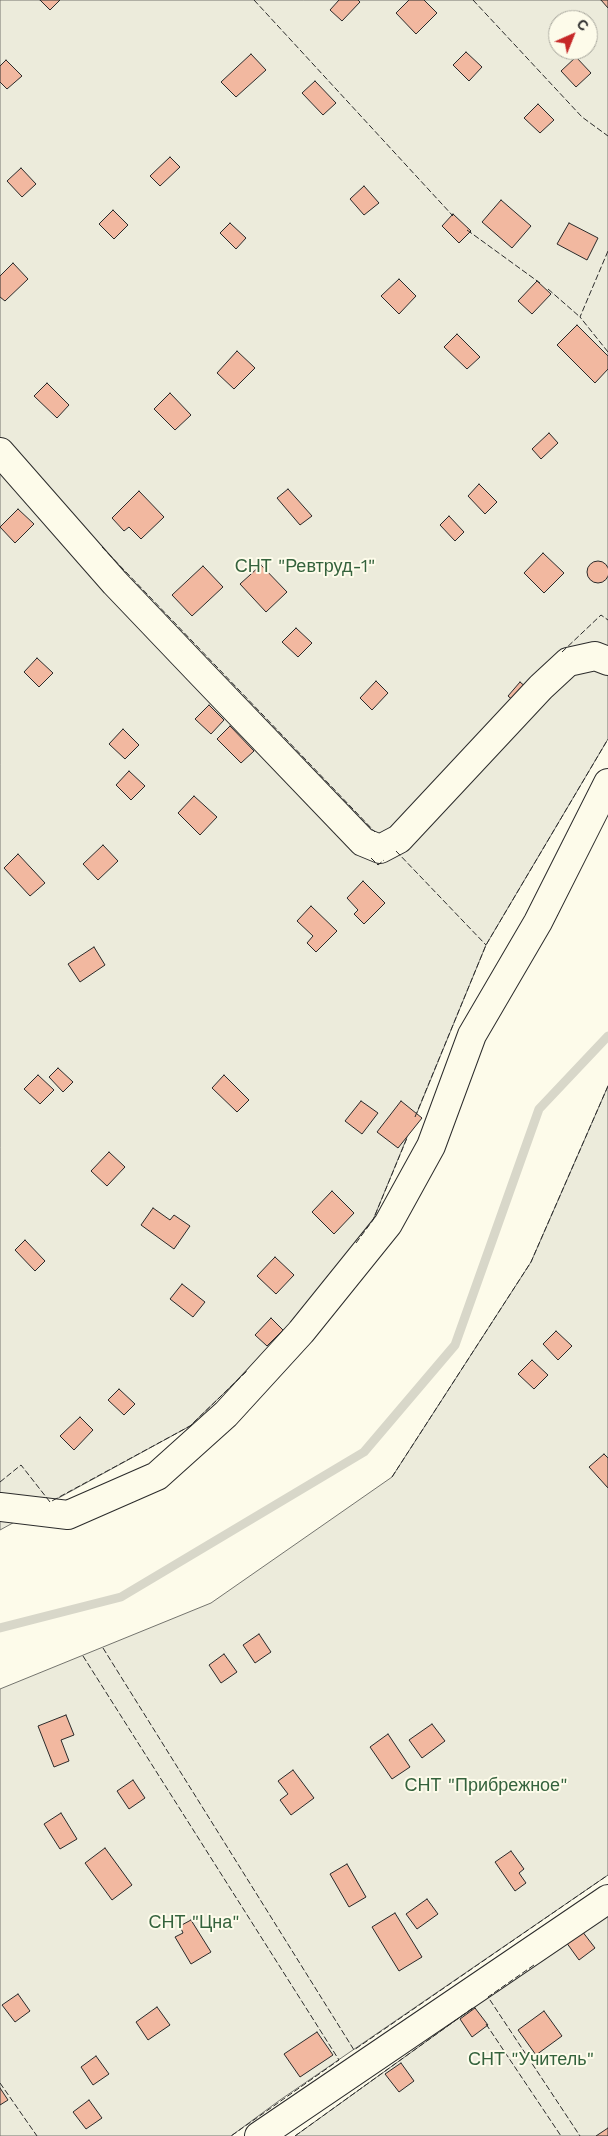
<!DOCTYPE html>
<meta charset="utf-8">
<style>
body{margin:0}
#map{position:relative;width:608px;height:2136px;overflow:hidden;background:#fdfbea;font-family:"Work Sans",sans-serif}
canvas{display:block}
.north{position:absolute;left:548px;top:10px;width:50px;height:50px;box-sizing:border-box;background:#fdfbea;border:1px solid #a9a89e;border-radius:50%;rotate:44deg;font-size:14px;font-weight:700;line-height:20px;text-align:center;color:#2b2b2b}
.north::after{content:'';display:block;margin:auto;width:18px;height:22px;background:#c62828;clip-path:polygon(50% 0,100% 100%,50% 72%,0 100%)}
</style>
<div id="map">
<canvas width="608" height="2136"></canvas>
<div class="north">С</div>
</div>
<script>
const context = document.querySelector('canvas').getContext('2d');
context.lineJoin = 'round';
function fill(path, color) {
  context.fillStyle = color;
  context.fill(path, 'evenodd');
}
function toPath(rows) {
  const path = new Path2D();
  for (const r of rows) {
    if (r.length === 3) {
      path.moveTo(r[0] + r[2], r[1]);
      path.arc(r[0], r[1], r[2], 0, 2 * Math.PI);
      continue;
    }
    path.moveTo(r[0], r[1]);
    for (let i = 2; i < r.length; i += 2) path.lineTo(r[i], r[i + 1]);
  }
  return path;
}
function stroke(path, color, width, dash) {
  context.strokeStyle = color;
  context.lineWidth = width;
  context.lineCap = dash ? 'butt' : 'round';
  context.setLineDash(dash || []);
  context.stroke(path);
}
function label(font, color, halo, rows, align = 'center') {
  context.font = font + ' "Work Sans",sans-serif';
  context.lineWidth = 4;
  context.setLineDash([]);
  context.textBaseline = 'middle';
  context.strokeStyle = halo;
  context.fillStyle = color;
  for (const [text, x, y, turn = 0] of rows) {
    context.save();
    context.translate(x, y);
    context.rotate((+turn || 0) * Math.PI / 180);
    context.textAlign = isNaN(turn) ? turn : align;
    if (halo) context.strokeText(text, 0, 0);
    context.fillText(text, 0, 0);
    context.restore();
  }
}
const green = toPath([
 [0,0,608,0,608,739,486,945,373,1220,289,1330,190,1426,0,1530,0,0],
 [558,20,588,20,588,50,558,50,558,20],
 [608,1086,608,1875,280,2100,231,2136,0,2136,0,1689,211,1603,392,1477,531,1262,608,1086],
 [608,1914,608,2136,295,2136,474,2007,608,1914]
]);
const stream = toPath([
 [0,1628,121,1597,364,1452,455,1345,539,1109,608,1036]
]);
const building = toPath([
 [40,0,60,0,50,10,40,0],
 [339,0,358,0,360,2,342,21,330,10,339,0],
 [409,0,424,0,437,13,416,34,396,13,409,0],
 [601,0,608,0,608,8,601,0],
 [466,52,482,67,469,81,453,65,466,52],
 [251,54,266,70,236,97,221,82,251,54],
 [576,57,591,73,576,87,561,71,576,57],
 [6,60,22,76,7,89,0,82,0,66,6,60],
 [315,81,336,103,323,115,302,93,315,81],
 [538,104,554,120,540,133,524,118,538,104],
 [170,157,180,167,160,186,150,176,170,157],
 [21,168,36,184,22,197,7,181,21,168],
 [364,186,379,203,364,215,350,199,364,186],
 [501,200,531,226,512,248,482,222,501,200],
 [113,210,128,225,114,239,99,224,113,210],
 [453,214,471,231,459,243,442,226,453,214],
 [230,223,246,238,236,249,220,233,230,223],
 [569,223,598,238,587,260,557,244,569,223],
 [13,263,28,279,5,301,0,297,0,276,13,263],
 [399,279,416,296,399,314,381,296,399,279],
 [537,281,551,294,532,314,518,301,537,281],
 [577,325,608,356,608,369,595,383,557,345,577,325],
 [457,334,480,357,467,369,444,347,457,334],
 [237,351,255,368,234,389,217,373,237,351],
 [47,383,69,405,57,418,34,396,47,383],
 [170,393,191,415,175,430,154,409,170,393],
 [549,433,558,443,541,459,532,449,549,433],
 [479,484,497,502,485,514,468,496,479,484],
 [288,489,312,516,300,525,277,498,288,489],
 [139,491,164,517,141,539,129,527,124,531,112,518,139,491],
 [18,509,34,524,15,543,0,527,18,509],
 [449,516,464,532,455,541,440,525,449,516],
 [543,553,564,573,544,593,524,573,543,553],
 [598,572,11],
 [261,565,287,592,266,612,240,584,261,565],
 [203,566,223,587,192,616,172,595,203,566],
 [296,628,312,643,298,657,282,642,296,628],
 [37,658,53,673,39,687,24,672,37,658],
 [376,681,388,693,372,710,360,698,376,681],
 [520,682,527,688,515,702,508,696,520,682],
 [209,705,224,720,211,734,195,719,209,705],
 [230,726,254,751,241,763,217,739,230,726],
 [123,729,139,745,125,759,109,744,123,729],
 [129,771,145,786,131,800,116,785,129,771],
 [194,796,217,817,200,835,178,813,194,796],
 [103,845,118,861,98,880,83,864,103,845],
 [18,854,45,883,30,896,4,868,18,854],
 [363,881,385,903,364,924,354,914,358,910,347,898,363,881],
 [311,906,337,931,316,952,307,943,313,936,297,921,311,906],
 [94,947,105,965,80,982,68,964,94,947],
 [58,1068,73,1082,63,1092,49,1077,58,1068],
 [38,1075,54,1090,40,1104,24,1089,38,1075],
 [224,1075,249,1100,237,1112,212,1088,224,1075],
 [361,1101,378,1113,362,1134,345,1121,361,1101],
 [401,1101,422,1118,398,1148,377,1132,401,1101],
 [109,1152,125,1167,107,1186,91,1171,109,1152],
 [332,1191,354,1213,334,1234,312,1212,332,1191],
 [153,1208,170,1220,174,1215,190,1226,174,1249,141,1225,153,1208],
 [25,1240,45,1261,35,1271,15,1250,25,1240],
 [275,1257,294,1275,276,1294,257,1276,275,1257],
 [182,1284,205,1302,193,1317,170,1299,182,1284],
 [271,1318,283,1330,267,1346,255,1335,271,1318],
 [556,1331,572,1346,558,1360,543,1344,556,1331],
 [532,1360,548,1375,534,1389,518,1374,532,1360],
 [119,1389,135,1404,124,1415,108,1400,119,1389],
 [80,1417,93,1430,74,1450,60,1436,80,1417],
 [604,1454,608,1458,608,1488,589,1467,604,1454],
 [259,1634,271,1652,255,1663,243,1645,259,1634],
 [224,1654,237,1672,221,1683,209,1665,224,1654],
 [66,1715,74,1735,61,1740,69,1761,54,1767,38,1726,66,1715],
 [432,1724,445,1741,422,1758,409,1740,432,1724],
 [388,1734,410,1767,392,1779,370,1747,388,1734],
 [293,1770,314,1798,291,1815,280,1800,288,1794,278,1781,293,1770],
 [133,1780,145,1798,129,1809,117,1791,133,1780],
 [61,1813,77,1839,60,1849,44,1824,61,1813],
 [105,1848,132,1885,112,1900,85,1863,105,1848],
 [511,1851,524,1869,519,1873,526,1883,515,1891,495,1862,511,1851],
 [347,1864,366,1897,349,1907,330,1874,347,1864],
 [427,1899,438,1914,417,1929,406,1914,427,1899],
 [395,1913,422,1957,399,1971,372,1927,395,1913],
 [191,1920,211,1952,191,1964,175,1937,183,1933,180,1926,191,1920],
 [582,1931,595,1948,579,1960,566,1942,582,1931],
 [18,1994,30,2011,15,2022,2,2005,18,1994],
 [157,2007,170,2025,148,2040,136,2022,157,2007],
 [475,2008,488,2025,472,2037,460,2019,475,2008],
 [544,2011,562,2036,536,2055,518,2030,544,2011],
 [317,2032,333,2055,300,2077,284,2054,317,2032],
 [96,2056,109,2074,93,2085,81,2067,96,2056],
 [401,2063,414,2081,399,2092,385,2074,401,2063],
 [0,2088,8,2100,0,2105,0,2088],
 [89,2100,102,2118,86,2129,73,2112,89,2100],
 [608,2128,608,2136,596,2136,608,2128]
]);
const minor = toPath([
 [0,452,115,583,198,670,363,842,380,849,399,839,541,687,568,662,595,656,608,661],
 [0,1507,68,1515,157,1476,226,1414,301,1332,388,1224,431,1146,472,1035,538,922,608,783],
 [259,2136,608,1899]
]);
const fence = toPath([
 [254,0,453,216],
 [473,0,582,117,608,136],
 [467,230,540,283],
 [608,251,580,317,608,352],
 [548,289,580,317],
 [102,547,375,832],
 [562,652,601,615,608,620],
 [396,851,486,945],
 [371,858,378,865,384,860],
 [415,1117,486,945,608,739],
 [356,1243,373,1220,407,1138],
 [392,1477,531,1262,608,1086],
 [0,1482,21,1465,50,1502,190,1426,248,1370],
 [103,1648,354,2050,608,1875],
 [83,1656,339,2060,231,2136],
 [534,1965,488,1997,580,2136],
 [486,2024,561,2136],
 [0,2083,37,2136],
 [295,2136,474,2007,476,2009]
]);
const parkNames = [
 ["СНТ \"Ревтруд-1\"",305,567],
 ["СНТ \"Прибрежное\"",486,1786],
 ["СНТ \"Цна\"",194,1923],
 ["СНТ \"Учитель\"",531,2060]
];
fill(green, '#ecebdb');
stroke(green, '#74746e', 1);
stroke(stream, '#d8d7c9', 9);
fill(building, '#f2b8a0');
stroke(building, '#2b2b2b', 1);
stroke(minor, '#2b2b2b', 30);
stroke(minor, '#fdfbea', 28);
stroke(fence, '#2b2b2b', 1, [6, 2.5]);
label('18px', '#34623c', '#fdfbea', parkNames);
</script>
